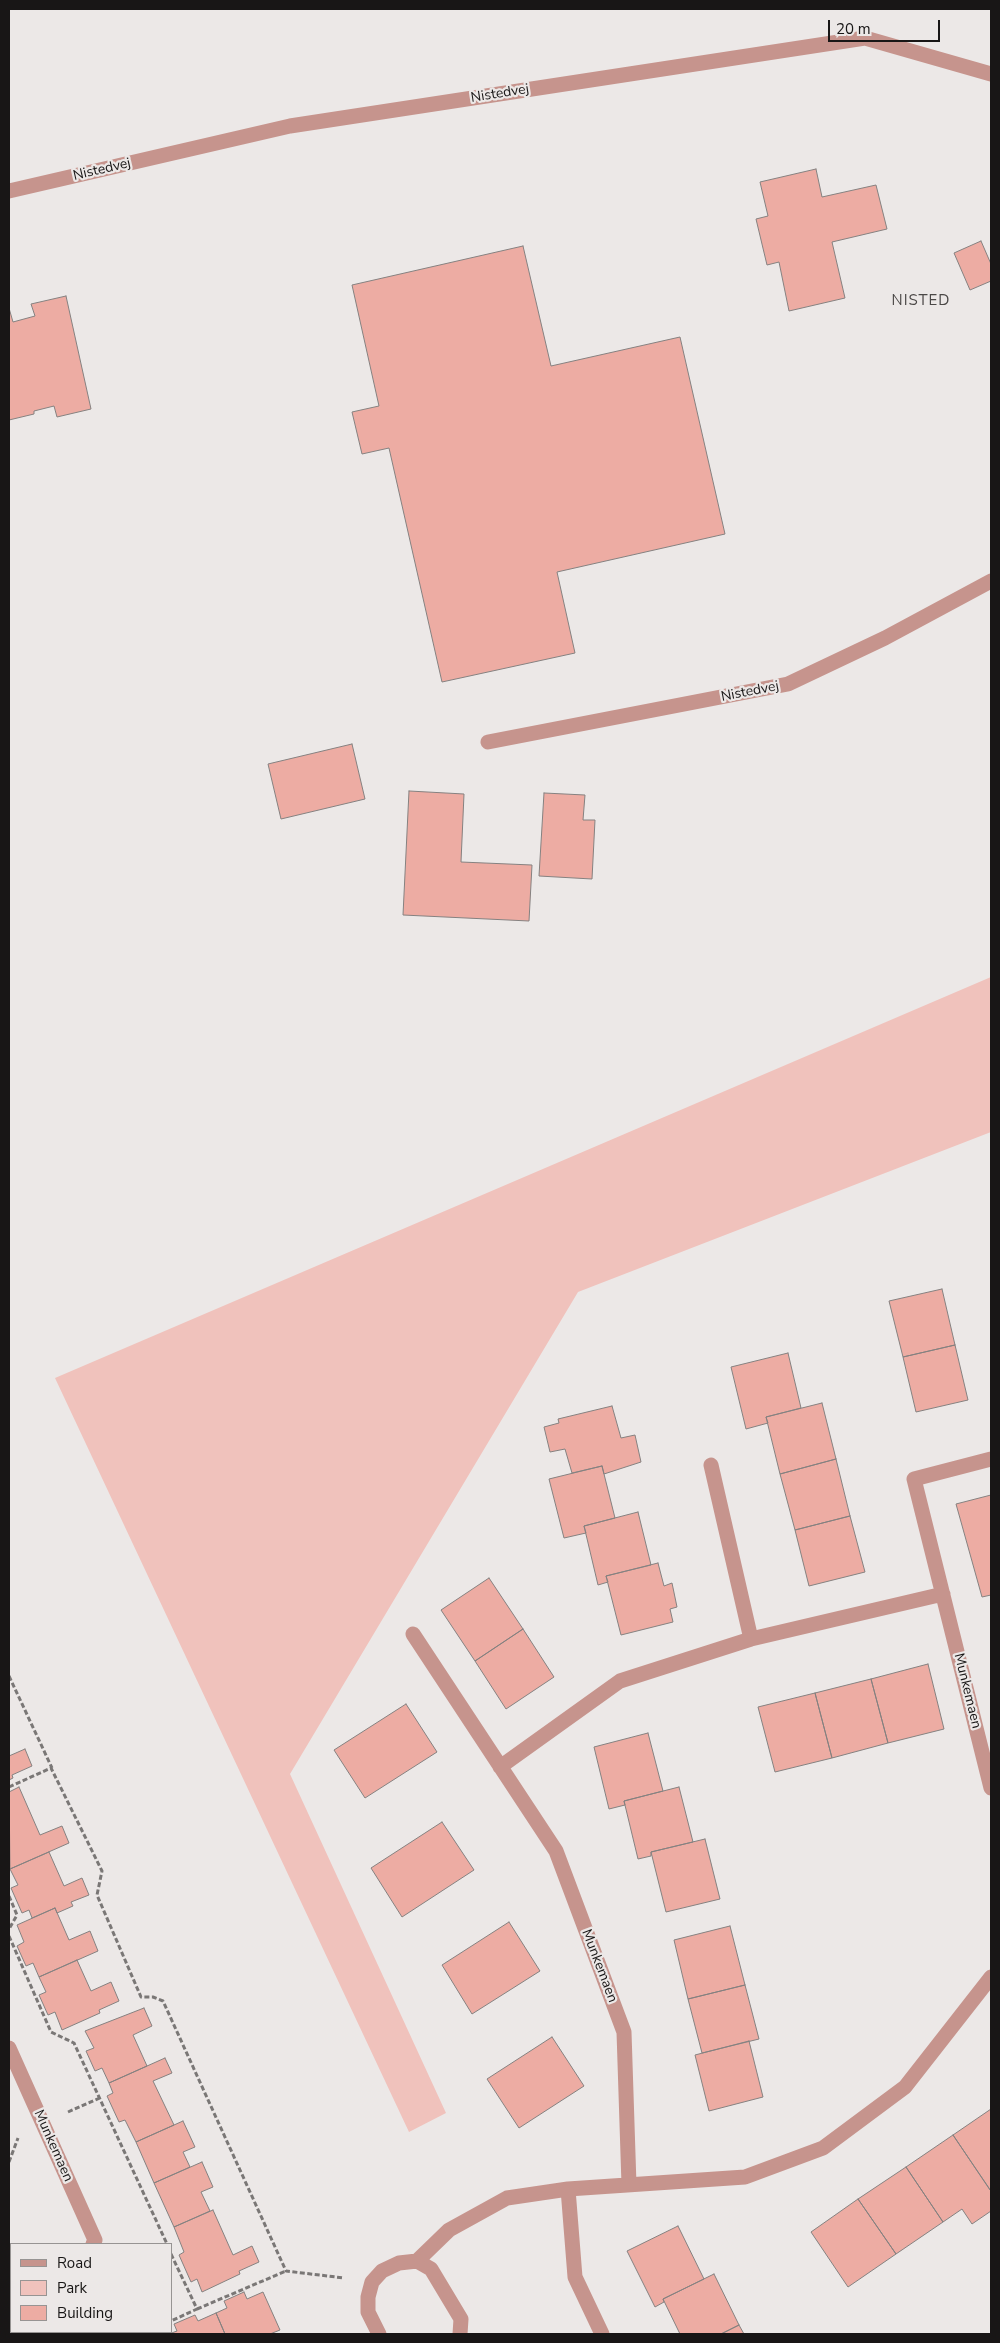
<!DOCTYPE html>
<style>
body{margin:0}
#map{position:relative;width:1000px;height:2343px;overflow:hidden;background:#ece8e7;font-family:"Nunito Sans",sans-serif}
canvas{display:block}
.frame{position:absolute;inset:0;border:10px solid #181616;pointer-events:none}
.legend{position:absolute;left:10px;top:2243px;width:162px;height:90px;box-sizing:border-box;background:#ece8e7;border:1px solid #979493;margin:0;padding:6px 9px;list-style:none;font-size:15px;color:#181616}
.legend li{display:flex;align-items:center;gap:10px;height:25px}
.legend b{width:25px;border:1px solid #979493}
.scale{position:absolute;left:828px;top:20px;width:112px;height:22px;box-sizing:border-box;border:2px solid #181616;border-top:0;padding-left:6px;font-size:15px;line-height:18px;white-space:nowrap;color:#181616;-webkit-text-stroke:4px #ece8e7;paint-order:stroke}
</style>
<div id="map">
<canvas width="1000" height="2343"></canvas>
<div class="frame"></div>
<ul class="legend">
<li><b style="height:6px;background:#c6948d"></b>Road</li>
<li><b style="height:14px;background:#f0c2bc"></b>Park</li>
<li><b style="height:14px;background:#edaca3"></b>Building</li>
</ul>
<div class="scale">20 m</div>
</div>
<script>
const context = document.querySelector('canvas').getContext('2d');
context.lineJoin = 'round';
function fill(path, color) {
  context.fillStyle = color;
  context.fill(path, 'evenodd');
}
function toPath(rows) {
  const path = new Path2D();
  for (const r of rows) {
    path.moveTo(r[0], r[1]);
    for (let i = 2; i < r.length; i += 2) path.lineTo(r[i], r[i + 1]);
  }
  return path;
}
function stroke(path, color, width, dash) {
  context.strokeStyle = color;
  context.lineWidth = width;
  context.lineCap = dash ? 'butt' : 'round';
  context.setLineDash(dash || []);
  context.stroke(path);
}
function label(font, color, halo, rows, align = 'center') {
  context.font = font + ' "Nunito Sans",sans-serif';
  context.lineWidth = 4.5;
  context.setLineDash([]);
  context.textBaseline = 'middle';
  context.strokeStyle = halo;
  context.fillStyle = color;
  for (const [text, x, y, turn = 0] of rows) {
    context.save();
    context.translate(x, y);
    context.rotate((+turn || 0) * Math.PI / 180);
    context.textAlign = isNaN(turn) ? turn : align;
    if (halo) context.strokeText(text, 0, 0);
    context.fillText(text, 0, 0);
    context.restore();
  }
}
const green = toPath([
 [991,977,991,1132,578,1292,290,1774,446,2113,409,2132,55,1378]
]);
const building = toPath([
 [816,169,822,197,876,185,887,229,832,242,845,298,789,311,779,262,767,265,756,219,768,216,760,182,816,169],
 [981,241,991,264,991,281,970,290,954,253,981,241],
 [523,246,551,366,680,337,725,534,557,572,575,653,442,682,389,448,362,454,352,412,379,406,352,285,523,246],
 [66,296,91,409,57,417,54,406,34,411,34,414,9,420,9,308,13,322,35,316,31,304,66,296],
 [352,744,365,799,281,819,268,764,352,744],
 [409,791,464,794,461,862,532,865,529,921,403,915,409,791],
 [544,793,585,795,583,820,595,820,592,879,539,876,544,793],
 [942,1289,955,1345,903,1357,889,1301,942,1289],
 [955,1345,968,1400,916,1412,903,1357,955,1345],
 [788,1353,801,1408,766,1417,768,1423,746,1429,731,1367,788,1353],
 [822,1403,836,1459,780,1474,766,1417,822,1403],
 [612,1406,621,1438,635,1435,641,1462,604,1474,602,1466,572,1473,565,1449,550,1452,544,1427,559,1423,558,1419,612,1406],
 [836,1459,850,1516,795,1530,780,1474,836,1459],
 [602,1466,615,1518,584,1526,586,1533,564,1538,549,1479,602,1466],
 [991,1495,991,1595,982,1597,956,1504,991,1495],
 [638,1512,651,1565,606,1576,608,1582,598,1585,584,1526,638,1512],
 [850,1516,865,1572,809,1586,795,1530,850,1516],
 [658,1563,664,1586,672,1583,677,1607,670,1609,673,1622,621,1635,606,1576,658,1563],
 [489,1578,523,1629,475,1661,441,1610,489,1578],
 [523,1629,554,1677,506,1709,475,1661,523,1629],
 [928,1664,944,1729,888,1743,871,1679,928,1664],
 [871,1679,888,1743,832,1758,815,1693,871,1679],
 [815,1693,832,1758,775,1772,758,1707,815,1693],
 [406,1704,437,1752,365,1798,334,1750,406,1704],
 [648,1733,663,1791,624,1801,625,1805,609,1809,594,1747,648,1733],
 [25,1749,32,1766,12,1775,13,1778,9,1780,9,1756,25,1749],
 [19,1787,40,1835,62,1826,69,1843,10,1869,9,1792,19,1787],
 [679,1787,693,1842,651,1852,651,1856,638,1859,624,1801,679,1787],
 [442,1822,474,1870,402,1917,371,1868,442,1822],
 [705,1839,720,1899,666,1912,651,1852,705,1839],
 [49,1852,64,1886,82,1878,89,1895,71,1902,73,1906,57,1913,55,1908,32,1918,29,1910,22,1913,11,1888,18,1885,10,1869,49,1852],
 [55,1908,69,1940,90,1931,98,1951,39,1977,33,1963,26,1966,17,1946,24,1942,17,1925,55,1908],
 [509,1922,540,1971,472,2014,442,1965,509,1922],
 [730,1926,745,1985,688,1999,674,1940,730,1926],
 [77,1960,91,1991,111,1982,119,2001,99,2010,100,2013,62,2030,55,2012,48,2015,39,1995,46,1992,39,1977,77,1960],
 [745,1985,759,2039,702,2053,688,1999,745,1985],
 [144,2008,152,2026,133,2035,147,2066,109,2083,102,2068,95,2071,86,2051,94,2048,85,2031,144,2008],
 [552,2037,584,2086,519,2128,487,2079,552,2037],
 [749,2041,763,2097,709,2111,695,2055,749,2041],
 [165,2058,172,2073,153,2081,174,2125,136,2142,125,2120,119,2122,107,2096,113,2093,109,2083,165,2058],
 [991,2109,991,2189,990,2190,953,2135,991,2109],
 [183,2121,195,2147,183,2152,190,2167,154,2183,136,2142,183,2121],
 [953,2135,991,2191,991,2211,972,2224,962,2209,943,2222,906,2167,953,2135],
 [202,2162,213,2187,201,2192,210,2211,174,2227,154,2183,202,2162],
 [906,2167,943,2222,896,2254,858,2199,906,2167],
 [858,2199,896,2254,848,2287,811,2232,858,2199],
 [213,2210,233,2255,252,2246,259,2262,239,2271,240,2274,202,2292,197,2279,191,2282,179,2255,184,2252,174,2227,213,2210],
 [678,2226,704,2279,663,2299,664,2302,655,2307,627,2251,678,2226],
 [714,2274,739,2325,721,2334,680,2334,663,2299,714,2274],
 [244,2292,247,2299,263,2292,280,2330,270,2334,225,2334,216,2313,227,2308,224,2301,244,2292],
 [216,2313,225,2334,169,2334,177,2331,174,2324,195,2315,198,2321,216,2313],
 [739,2325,744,2334,721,2334,739,2325]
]);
const path = toPath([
 [9,1676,52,1768],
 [9,1787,51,1768,102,1871,97,1895,141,1997,153,1997,163,2001,286,2271,344,2278],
 [9,1896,17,1915,9,1929],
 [9,1936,51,2032,74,2043,167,2244],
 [68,2112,100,2098],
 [9,2162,18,2138],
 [171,2254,197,2309,171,2321],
 [9,2273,11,2274],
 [197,2309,286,2271],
 [144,2334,148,2332]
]);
const lane = toPath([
 [488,742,788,684,885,638,991,581]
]);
const street = toPath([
 [9,191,290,126,865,38,991,74],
 [991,1459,914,1479,991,1788],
 [711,1465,751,1639],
 [413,1634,556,1851,624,2032,629,2185],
 [500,1767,620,1681,751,1639,943,1594],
 [9,2048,95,2240,93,2244],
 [568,2189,575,2277,602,2334],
 [417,2261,449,2230,507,2198,568,2189,745,2177,823,2148,905,2087,991,1977],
 [63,2334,63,2332],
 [379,2334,368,2312,368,2297,372,2282,382,2271,399,2263,417,2261,431,2269,461,2319,460,2334]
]);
const streetNames = [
 ["Nistedvej",500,94,-9],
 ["Nistedvej",102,170,-13],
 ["Nistedvej",750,692,-11],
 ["Munkemaen",967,1691,76],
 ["Munkemaen",599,1966,69],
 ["Munkemaen",53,2146,66]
];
const neighbourhoodNames = [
 ["NISTED",921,301]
];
fill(green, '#f0c2bc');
fill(building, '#edaca3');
stroke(building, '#858180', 1);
stroke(path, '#7a7776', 3, [5, 2.5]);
stroke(lane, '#c6948d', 15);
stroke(street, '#c6948d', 15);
label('14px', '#181616', '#ece8e7', streetNames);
context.letterSpacing = '1px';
label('15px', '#4b4847', '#ece8e7', neighbourhoodNames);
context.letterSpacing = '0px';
</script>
